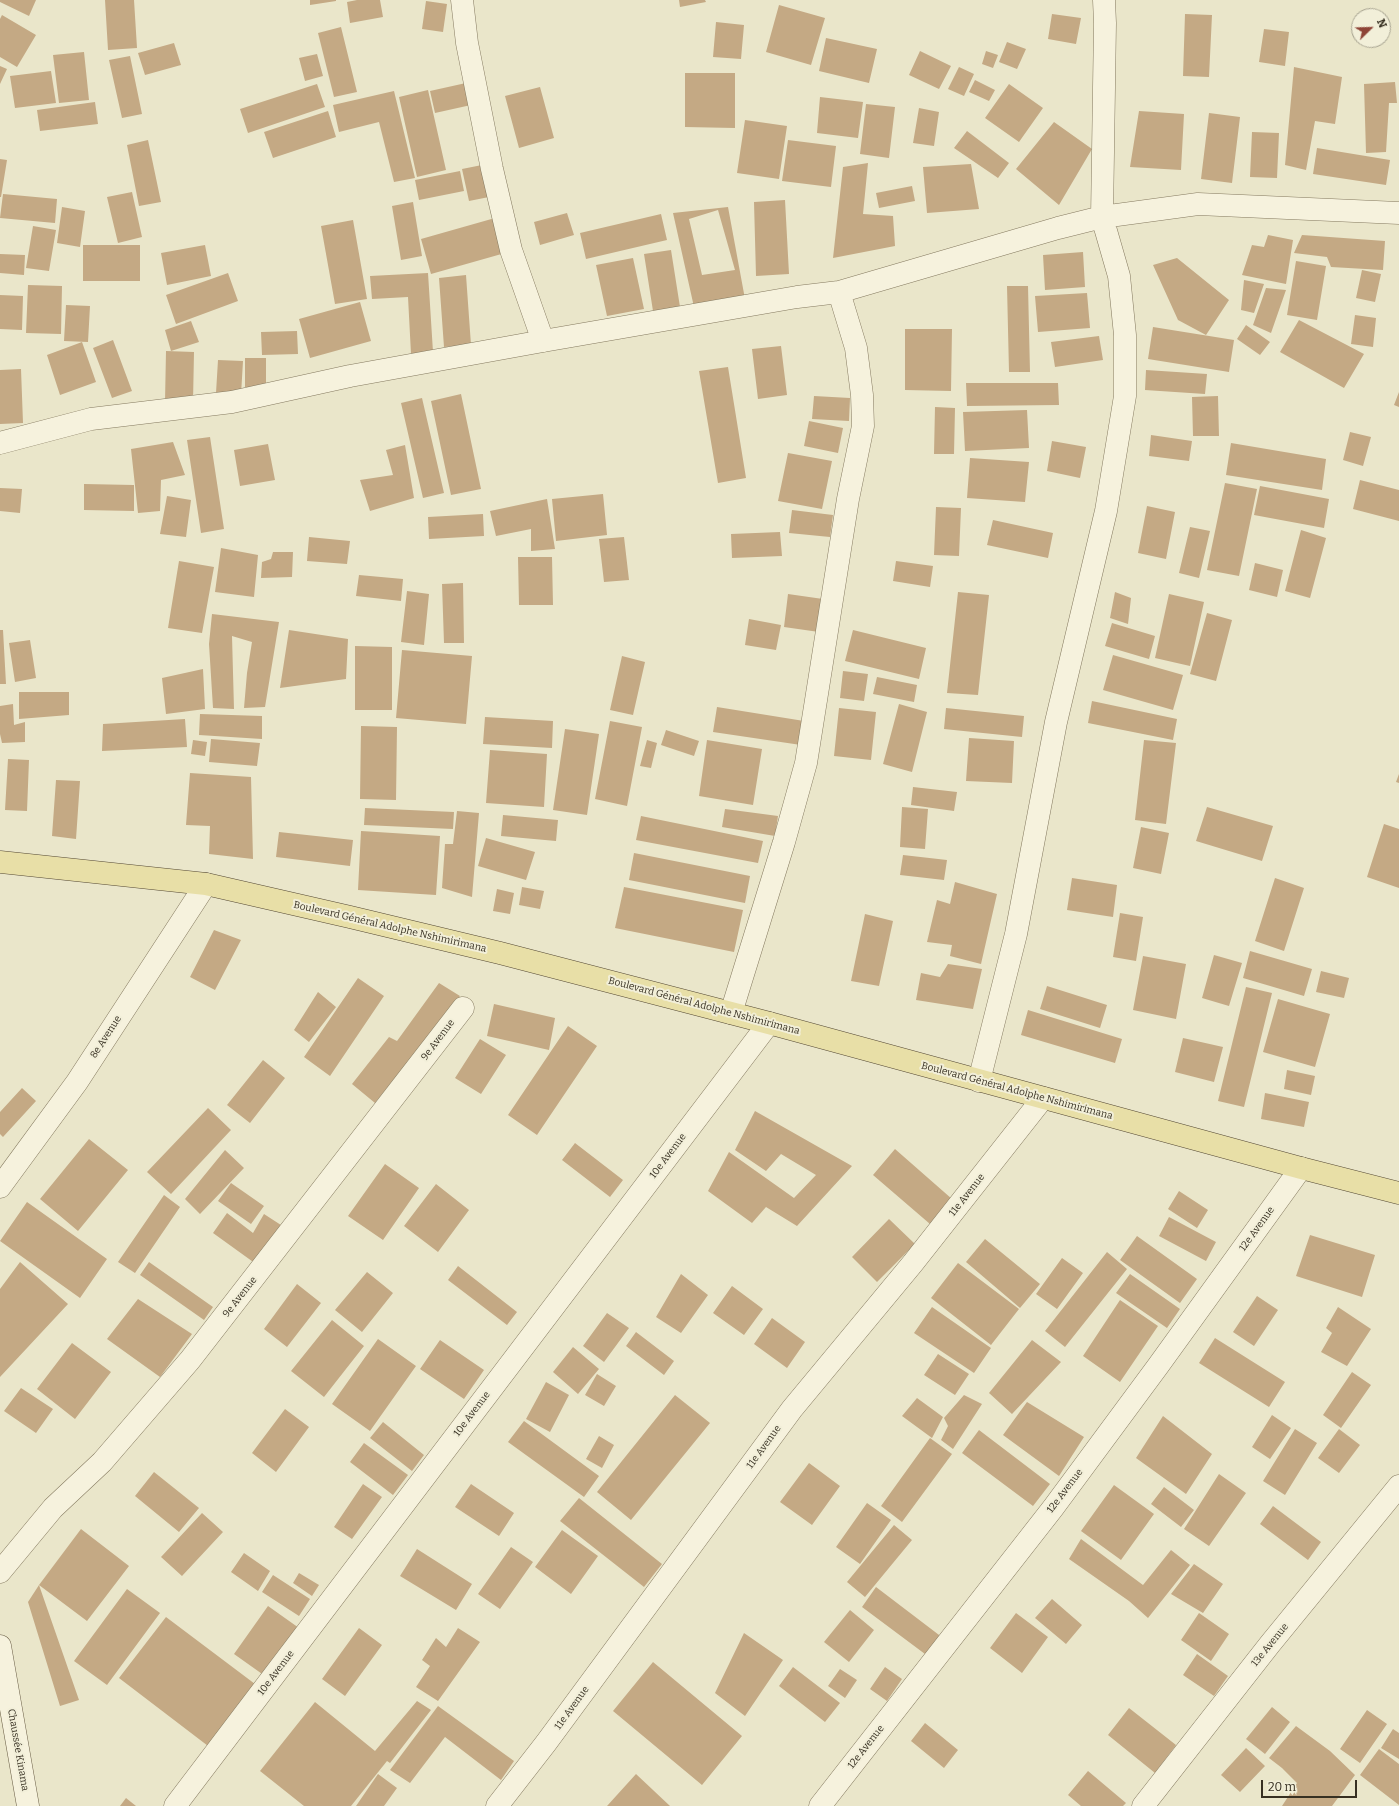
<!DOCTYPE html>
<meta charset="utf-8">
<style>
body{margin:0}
#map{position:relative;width:1399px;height:1806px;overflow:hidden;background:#eae6ca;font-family:Bitter,serif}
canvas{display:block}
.north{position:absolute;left:1351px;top:8px;width:40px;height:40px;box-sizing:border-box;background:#f2efd9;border:1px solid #a7a390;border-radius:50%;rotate:67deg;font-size:11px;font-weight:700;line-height:16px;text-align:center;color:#373022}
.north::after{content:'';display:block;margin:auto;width:14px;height:18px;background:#8e4437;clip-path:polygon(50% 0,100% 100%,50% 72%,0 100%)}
.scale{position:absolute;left:1261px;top:1780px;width:96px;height:18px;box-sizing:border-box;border:2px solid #373022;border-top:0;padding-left:5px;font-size:12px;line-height:14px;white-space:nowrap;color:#373022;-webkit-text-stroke:3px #f2efd9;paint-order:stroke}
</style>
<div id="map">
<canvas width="1399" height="1806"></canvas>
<div class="north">N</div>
<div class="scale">20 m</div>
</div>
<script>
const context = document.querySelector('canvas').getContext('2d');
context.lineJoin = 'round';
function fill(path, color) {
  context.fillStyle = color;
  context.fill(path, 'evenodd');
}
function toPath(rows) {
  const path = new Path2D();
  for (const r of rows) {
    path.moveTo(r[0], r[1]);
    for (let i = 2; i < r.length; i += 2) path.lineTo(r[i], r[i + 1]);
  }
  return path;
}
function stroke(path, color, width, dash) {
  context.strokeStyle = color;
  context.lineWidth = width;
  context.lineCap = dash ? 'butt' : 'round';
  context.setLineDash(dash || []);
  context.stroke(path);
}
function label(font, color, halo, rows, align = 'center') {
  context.font = font + ' Bitter,serif';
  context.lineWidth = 4;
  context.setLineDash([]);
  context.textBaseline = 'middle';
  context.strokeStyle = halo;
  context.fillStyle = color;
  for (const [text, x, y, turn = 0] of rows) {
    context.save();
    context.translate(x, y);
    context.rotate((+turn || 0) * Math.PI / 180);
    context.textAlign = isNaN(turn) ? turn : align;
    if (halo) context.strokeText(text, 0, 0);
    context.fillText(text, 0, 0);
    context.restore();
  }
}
const building = toPath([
 [0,0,36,0,29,16,0,2],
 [105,0,134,0,137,48,108,50],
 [310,0,336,0,336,1,310,5],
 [357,0,380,0,383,17,350,23,347,2],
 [679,0,705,0,706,2,680,7],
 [426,1,447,4,443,32,422,29],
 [779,5,825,18,811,65,766,52],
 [1052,14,1081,18,1076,44,1048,39],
 [1185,14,1212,15,1209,77,1183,76],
 [2,15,36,35,17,67,0,57,0,19],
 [716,22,744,25,741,59,713,57],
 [341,27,357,92,334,97,318,33],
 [1264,29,1289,32,1285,66,1259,62],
 [826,38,877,49,869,83,819,71],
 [1007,42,1026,49,1017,69,999,62],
 [174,43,181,65,145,75,138,53],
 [920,51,951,66,939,89,909,75],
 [986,51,998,55,993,68,982,64],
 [84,52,89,100,59,103,53,55],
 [317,54,323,76,305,81,299,58],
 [130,56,142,114,122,118,109,60],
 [0,66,7,69,0,84],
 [959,67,974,74,964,96,948,89],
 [1294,67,1342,77,1335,124,1315,121,1306,170,1285,165],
 [51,71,56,103,15,108,10,76],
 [685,73,735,73,735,128,685,127],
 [975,80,995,90,989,101,969,92],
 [1395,82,1397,103,1389,103,1386,152,1366,153,1364,84],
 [466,83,471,105,435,113,430,91],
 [317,84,325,107,248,133,240,109],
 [1009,84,1043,108,1019,142,985,118],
 [540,87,554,138,519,148,505,96],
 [428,90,446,170,417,177,399,97],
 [394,91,415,178,394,182,379,122,339,132,333,105],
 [820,97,863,102,858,138,817,133],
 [95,102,98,124,40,131,37,110],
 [866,104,895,107,889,158,860,154],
 [919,108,939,112,934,146,913,143],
 [328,111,336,137,273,158,264,132],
 [1139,111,1184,114,1181,170,1130,167],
 [1209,113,1240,117,1232,183,1201,179],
 [745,120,787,126,779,179,737,173],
 [1054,122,1092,149,1059,205,1016,169],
 [967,131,1009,163,998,178,954,148],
 [1252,132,1279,133,1277,178,1250,177],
 [148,140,161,202,139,206,127,145],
 [788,140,836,146,831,187,782,181],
 [1317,148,1390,160,1386,185,1313,174],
 [0,159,7,160,1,197,0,197],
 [868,163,863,214,893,216,895,246,833,258,843,167],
 [971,164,979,209,927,213,923,167],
 [482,165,489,197,469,201,462,169],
 [460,171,464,191,419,200,415,180],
 [912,186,915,201,879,208,876,193],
 [132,192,142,237,118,243,107,197],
 [3,194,57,199,55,223,0,218],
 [785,200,789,274,756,276,754,202],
 [413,202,422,256,401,260,392,206],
 [62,207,85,211,80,247,57,243],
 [728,207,745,299,694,307,673,213],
 [718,210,735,270,702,275,689,219],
 [567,213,574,235,540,245,534,222],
 [661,214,667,240,586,259,580,233],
 [495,218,505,253,431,274,421,239],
 [353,220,367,299,335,304,321,226],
 [33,226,56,230,49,271,26,268],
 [1268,235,1293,240,1286,284,1242,275,1252,245,1264,247],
 [1302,235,1385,241,1383,270,1331,267,1327,257,1294,253],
 [83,245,140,245,140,281,83,281],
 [205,245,211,276,167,285,161,253],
 [671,250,680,307,653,311,644,254],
 [1083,252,1085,287,1045,290,1043,255],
 [0,254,25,255,24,275,0,273],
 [633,258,644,309,607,316,596,265],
 [1177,258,1229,300,1206,335,1178,320,1153,265],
 [1296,261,1326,266,1317,320,1287,315],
 [1362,270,1381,274,1375,302,1356,298],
 [228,273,238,301,176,324,166,295],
 [428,273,433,352,411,354,408,297,372,299,370,276],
 [466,275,471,345,444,347,439,278],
 [1244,280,1264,284,1254,313,1241,310],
 [28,285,62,286,61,334,26,333],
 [1007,286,1028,286,1030,372,1009,372],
 [1266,288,1286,290,1271,333,1253,325],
 [1087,293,1090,328,1038,332,1035,296],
 [0,295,23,296,22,330,0,329],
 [360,302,371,341,310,358,299,319],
 [66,305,90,306,88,342,64,341],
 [1355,315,1376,318,1373,347,1351,344],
 [1299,320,1364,354,1344,388,1280,352],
 [191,321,199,342,171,351,165,330],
 [1246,325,1270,342,1260,355,1237,339],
 [1153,327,1234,340,1229,372,1148,359],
 [905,329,952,329,951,391,905,390],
 [297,331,298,354,262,355,261,332],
 [1099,336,1103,360,1055,367,1051,342],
 [113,340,132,391,112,398,93,348],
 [82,342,96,382,60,395,47,355],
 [781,346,787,395,758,399,752,349],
 [166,351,194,352,193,402,165,402],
 [245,358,266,358,266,387,245,387],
 [218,360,243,361,241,395,216,393],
 [728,367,746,478,718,483,699,371],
 [21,369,23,423,0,424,0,370],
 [1146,370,1207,374,1205,394,1145,390],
 [966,383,1058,383,1059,405,967,406],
 [1399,392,1399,407,1394,405],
 [461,394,481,489,451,495,431,401],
 [814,396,850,398,849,421,812,419],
 [1218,396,1219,436,1193,436,1192,397],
 [422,398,444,493,423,498,401,403],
 [935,407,955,408,954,454,934,454],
 [1027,410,1029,448,965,451,963,412],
 [809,421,843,428,838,453,804,446],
 [1350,432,1371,437,1363,466,1343,460],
 [1151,435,1192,441,1189,461,1149,456],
 [210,437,224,529,201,533,187,440],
 [1052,441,1086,447,1080,478,1047,471],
 [173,442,185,475,161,480,160,511,138,513,131,449],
 [1231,443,1326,459,1322,490,1226,475],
 [268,444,275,480,240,486,234,450],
 [405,445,414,498,370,511,360,480,393,475,386,450],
 [788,453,832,461,822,509,778,501],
 [970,458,1029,462,1025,502,967,498],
 [1360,480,1399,490,1399,521,1353,509],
 [1225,483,1257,489,1239,576,1207,570],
 [84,484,134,485,134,511,84,510],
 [1260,486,1329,499,1324,528,1254,515],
 [0,488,22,489,20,513,0,511],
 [603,494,607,535,556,541,552,499],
 [167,496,191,500,186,537,160,534],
 [547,499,555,549,531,551,531,529,496,536,490,511],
 [1147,506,1175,512,1166,559,1138,553],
 [936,507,961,508,959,556,934,555],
 [792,510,833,515,830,537,789,533],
 [483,514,484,536,429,539,428,517],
 [993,520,1053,533,1048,558,987,545],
 [1190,527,1210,531,1199,578,1179,573],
 [1301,530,1326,538,1310,598,1285,591],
 [780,532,782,556,732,558,731,534],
 [309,537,350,541,347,564,307,561],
 [624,537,629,580,604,582,599,539],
 [221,548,258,555,254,597,215,592],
 [273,552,293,552,292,577,261,578,262,562,271,559],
 [518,557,552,557,553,605,519,605],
 [179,561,214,567,202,633,168,628],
 [896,561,933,566,930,587,893,581],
 [1255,563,1283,570,1277,597,1249,590],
 [359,575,403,579,401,601,356,596],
 [463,583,464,643,444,643,442,584],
 [407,591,429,594,424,645,401,642],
 [958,592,989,595,978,695,947,693],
 [1115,592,1131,598,1128,624,1110,618],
 [788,594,823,599,819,632,784,627],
 [1169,594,1204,602,1190,666,1155,658],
 [1207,613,1232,620,1216,681,1190,674],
 [212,614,279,622,265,707,244,708,247,673,252,642,232,636,234,709,213,708,209,644],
 [749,619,781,625,776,650,745,645],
 [1112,623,1155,636,1149,659,1105,646],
 [0,630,3,630,6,684,0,684],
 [289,630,348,639,346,679,280,688],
 [853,630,926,648,919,679,845,661],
 [30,640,36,678,15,682,9,643],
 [355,646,392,647,392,710,355,710],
 [402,650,472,656,466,724,396,718],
 [1113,655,1183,675,1173,710,1103,690],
 [622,656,645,662,633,715,610,710],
 [203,669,205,709,166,714,162,678],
 [843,671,868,674,864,701,840,698],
 [877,677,917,685,914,702,873,694],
 [19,692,69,692,69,715,19,719],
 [1092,701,1177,719,1173,740,1088,723],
 [13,704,14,725,25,722,25,742,2,743,0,734,0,706],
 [899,704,927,712,912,772,883,764],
 [717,707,804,721,801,745,713,732],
 [839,708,876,712,871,760,834,756],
 [946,708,1024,716,1022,737,944,729],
 [200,714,262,716,262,739,199,735],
 [485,717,553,721,552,748,483,744],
 [185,719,187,747,102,751,103,724],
 [610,721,642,727,627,806,595,799],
 [361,726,397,727,396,800,360,799],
 [565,729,599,734,587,815,553,810],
 [666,730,699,741,694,756,661,745],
 [969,738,1014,741,1012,783,966,781],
 [211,739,260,743,257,766,209,762],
 [193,740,207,742,205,756,191,754],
 [647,740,657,743,651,768,640,766],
 [707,740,762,749,753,805,699,796],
 [1144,740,1176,743,1166,824,1135,820],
 [490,750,547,754,544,807,486,803],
 [8,759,29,760,27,811,5,810],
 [190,773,251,777,253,859,209,854,210,826,186,825],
 [1399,774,1399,783,1396,782],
 [56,780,80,781,76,839,52,836],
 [913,787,957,792,954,811,911,805],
 [902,807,928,809,925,849,900,847],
 [1207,807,1273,826,1262,861,1196,841],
 [365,808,454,812,453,829,364,825],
 [725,809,778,816,775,836,722,827],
 [457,811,479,813,472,897,442,888,445,844,453,844],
 [503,815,558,820,556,841,501,836],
 [641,816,763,841,758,863,636,840],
 [1384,824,1399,829,1399,888,1367,877],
 [1141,827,1169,833,1161,874,1133,868],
 [361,831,440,836,436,895,358,890],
 [279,832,353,840,350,866,276,857],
 [486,838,535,852,526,880,478,866],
 [634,853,750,876,745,903,629,880],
 [903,855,947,860,944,880,900,875],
 [1072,878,1117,885,1113,917,1067,910],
 [1275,878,1304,888,1284,951,1255,941],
 [955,882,997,894,981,964,950,956,952,945,927,942,937,900,950,904],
 [522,887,544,891,540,909,519,905],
 [624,887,743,910,734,952,615,928],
 [497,889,514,893,510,914,493,911],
 [1120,913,1143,917,1136,961,1113,957],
 [865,914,893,921,879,986,851,981],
 [214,930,241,940,215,990,190,977],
 [1250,951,1312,969,1304,996,1243,978],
 [1214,955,1242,963,1229,1006,1202,998],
 [1143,956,1186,964,1176,1019,1133,1010],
 [948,964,982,969,973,1009,916,1000,921,973,940,977],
 [1321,971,1349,978,1344,998,1316,992],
 [358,978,384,996,330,1076,304,1057],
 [439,983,460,996,412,1059,411,1058,375,1103,352,1084,389,1037,397,1041],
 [1047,986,1107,1005,1100,1028,1040,1009],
 [1246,987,1272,993,1244,1107,1218,1101],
 [318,992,336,1007,309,1042,294,1030],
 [1278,999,1330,1014,1315,1067,1263,1052],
 [494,1004,555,1018,549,1050,487,1036],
 [1028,1010,1122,1039,1115,1063,1021,1035],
 [568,1026,597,1046,537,1135,508,1115],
 [1183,1038,1223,1047,1214,1082,1175,1072],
 [480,1039,506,1055,481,1094,455,1078],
 [263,1060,285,1078,250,1123,227,1105],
 [1287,1070,1315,1076,1311,1095,1284,1089],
 [22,1088,36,1101,3,1137,0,1134,0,1112],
 [1265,1093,1309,1102,1304,1127,1261,1119],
 [208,1108,231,1130,171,1194,147,1172],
 [755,1111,852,1166,797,1226,766,1207,752,1223,708,1191,729,1152,794,1198,816,1175,781,1154,766,1171,735,1150],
 [89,1139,128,1170,78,1231,40,1199],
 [575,1143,623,1180,610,1197,562,1160],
 [895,1149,952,1199,930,1224,873,1175],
 [225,1150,244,1168,200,1214,185,1199],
 [385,1164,419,1188,383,1240,348,1216],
 [231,1183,264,1206,251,1224,218,1201],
 [436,1184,469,1210,438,1252,404,1226],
 [1179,1191,1208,1210,1197,1228,1168,1209],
 [164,1195,180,1207,135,1273,118,1262],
 [27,1202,107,1259,80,1298,0,1241],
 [227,1213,253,1233,264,1214,284,1227,256,1264,213,1233],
 [1169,1217,1216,1242,1206,1261,1159,1236],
 [889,1219,915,1244,877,1282,852,1257],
 [1310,1235,1375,1255,1362,1297,1296,1276],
 [1137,1236,1197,1279,1180,1303,1120,1260],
 [985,1239,1040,1284,1020,1308,966,1262],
 [1107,1252,1127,1269,1065,1347,1045,1331],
 [1062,1258,1083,1273,1057,1309,1036,1294],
 [20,1262,68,1304,0,1377,0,1289],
 [149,1262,213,1307,204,1320,140,1275],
 [958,1263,1019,1309,991,1345,931,1298],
 [458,1266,517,1312,507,1325,448,1280],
 [367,1272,393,1293,362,1332,335,1310],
 [681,1274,708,1295,681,1333,656,1317],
 [1130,1274,1180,1309,1167,1328,1116,1293],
 [297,1284,321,1303,287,1347,264,1329],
 [732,1286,763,1309,744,1335,713,1313],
 [1257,1296,1278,1310,1254,1346,1233,1332],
 [138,1299,192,1334,160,1377,107,1339],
 [1120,1300,1158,1326,1120,1382,1083,1356],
 [932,1307,991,1348,974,1373,914,1333],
 [1338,1307,1371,1329,1347,1366,1321,1352,1332,1333,1326,1328],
 [607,1313,629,1328,604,1362,583,1346],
 [772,1318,805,1342,787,1368,754,1344],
 [332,1320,364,1346,324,1397,291,1371],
 [636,1332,674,1361,664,1375,626,1346],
 [1215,1338,1285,1382,1269,1407,1199,1363],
 [378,1339,416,1366,370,1431,332,1404],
 [440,1340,484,1370,464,1399,420,1369],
 [1032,1340,1061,1362,1012,1414,989,1393],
 [72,1343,111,1372,75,1419,37,1389],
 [573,1347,599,1369,578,1394,553,1372],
 [938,1354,969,1374,955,1395,924,1375],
 [1352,1372,1371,1385,1341,1428,1323,1415],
 [597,1374,616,1386,604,1406,585,1395],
 [546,1382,569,1395,550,1432,526,1419],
 [21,1388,53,1409,36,1433,4,1411],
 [675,1395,710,1423,631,1520,597,1492],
 [964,1395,982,1404,953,1449,941,1440,948,1426,944,1418],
 [917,1398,943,1417,932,1438,902,1416],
 [1027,1402,1084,1437,1059,1476,1003,1435],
 [285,1409,309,1427,276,1472,252,1453],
 [1272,1415,1291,1428,1270,1459,1252,1447],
 [1163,1416,1212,1454,1186,1494,1136,1458],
 [524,1421,599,1476,584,1497,508,1442],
 [383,1422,424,1455,412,1471,370,1438],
 [1295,1429,1317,1443,1285,1495,1263,1481],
 [1339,1429,1360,1445,1339,1473,1318,1458],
 [979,1430,1050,1484,1033,1506,962,1453],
 [599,1436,614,1445,602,1468,586,1459],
 [930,1438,952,1454,902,1522,881,1506],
 [364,1443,408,1475,393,1495,350,1462],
 [809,1463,840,1486,812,1525,780,1502],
 [154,1472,199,1508,179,1532,135,1496],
 [1219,1474,1246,1493,1209,1546,1184,1529],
 [363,1484,382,1497,352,1539,334,1527],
 [471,1484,514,1513,499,1536,455,1507],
 [1114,1485,1154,1514,1121,1560,1081,1531],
 [1164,1487,1194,1510,1181,1527,1151,1504],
 [579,1498,662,1564,644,1587,560,1521],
 [867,1503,891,1520,860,1564,836,1547],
 [1273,1506,1321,1542,1308,1560,1260,1524],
 [202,1513,223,1532,182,1576,161,1557],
 [894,1525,912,1540,865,1597,847,1582],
 [81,1529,129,1566,87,1621,39,1585],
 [562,1530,598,1556,571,1594,535,1567],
 [1081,1539,1143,1585,1171,1550,1190,1565,1148,1618,1129,1601,1069,1559],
 [511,1547,533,1562,500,1609,478,1594],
 [417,1549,472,1584,456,1610,400,1576],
 [244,1553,270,1571,258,1591,231,1572],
 [1194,1564,1223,1584,1203,1613,1171,1594],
 [299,1573,319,1585,312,1596,293,1583],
 [273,1575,310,1599,299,1616,262,1592],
 [39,1585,79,1700,60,1706,28,1602],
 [876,1587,943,1638,929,1657,862,1607],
 [127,1589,160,1613,107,1685,74,1661],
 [1052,1599,1082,1625,1066,1644,1035,1618],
 [268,1606,299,1628,265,1676,234,1654],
 [850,1610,874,1630,849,1662,824,1642],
 [1016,1613,1048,1637,1022,1673,990,1648],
 [1199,1613,1229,1634,1211,1661,1181,1640],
 [166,1617,259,1687,212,1749,119,1678],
 [359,1628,382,1645,345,1696,322,1679],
 [458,1628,480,1642,438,1701,416,1687,430,1666,422,1660,436,1638,446,1647],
 [744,1633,783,1660,745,1716,715,1693],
 [1197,1654,1228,1676,1214,1696,1183,1675],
 [653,1662,742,1736,702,1785,613,1711],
 [793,1667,840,1703,825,1722,779,1686],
 [885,1667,902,1679,887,1701,870,1689],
 [840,1669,857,1680,845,1698,828,1686],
 [417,1701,431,1710,390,1763,387,1761,351,1806,304,1806,260,1771,315,1702,375,1751],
 [438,1706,514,1761,501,1780,445,1737,410,1783,390,1770],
 [1272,1707,1290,1722,1265,1754,1246,1739],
 [1129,1708,1176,1745,1155,1773,1108,1735],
 [1367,1710,1387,1724,1360,1763,1340,1749],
 [925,1723,958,1750,944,1768,911,1741],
 [1296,1726,1330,1751,1355,1775,1332,1806,1282,1806,1297,1783,1282,1768,1269,1758],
 [1393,1729,1399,1733,1399,1759,1381,1748],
 [1246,1748,1265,1766,1240,1792,1221,1775],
 [1379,1749,1399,1764,1399,1805,1360,1775],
 [1088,1771,1126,1803,1123,1806,1081,1806,1068,1795],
 [378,1774,397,1788,384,1806,356,1806],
 [636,1774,670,1806,607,1806],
 [126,1798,136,1806,120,1806]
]);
const street = toPath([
 [462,0,467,43,492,169,511,250,543,341],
 [0,443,91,419,232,402,350,376,543,341,797,297,839,292,1058,228,1102,217,1198,204,1399,213],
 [731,1013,784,842,806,763,848,499,863,426,862,395,856,348,839,292],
 [979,1081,1016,934,1056,722,1106,511,1125,396,1125,335,1119,276,1102,217,1105,23,1104,0],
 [0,1187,77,1082,206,884],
 [0,1572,53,1508,102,1462,190,1360,463,1008],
 [175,1806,769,1023],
 [497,1806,546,1743,792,1409,913,1263,1043,1098],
 [820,1806,1053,1508,1158,1366,1301,1168],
 [1143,1806,1270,1644,1399,1486]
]);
const secondary = toPath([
 [0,1646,28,1806]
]);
const primary = toPath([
 [0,862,206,884,350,917,500,953,769,1023,1301,1168,1399,1193]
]);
const streetNames = [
 ["Boulevard Général Adolphe Nshimirimana",390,927,13],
 ["Boulevard Général Adolphe Nshimirimana",704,1006,15],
 ["8e Avenue",106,1037,-57],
 ["9e Avenue",438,1040,-53],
 ["Boulevard Général Adolphe Nshimirimana",1017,1091,15],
 ["10e Avenue",668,1156,-53],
 ["11e Avenue",967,1195,-52],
 ["12e Avenue",1257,1229,-54],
 ["9e Avenue",240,1297,-52],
 ["10e Avenue",472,1414,-53],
 ["11e Avenue",764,1447,-54],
 ["12e Avenue",1065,1491,-53],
 ["13e Avenue",1270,1645,-51],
 ["10e Avenue",276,1673,-53],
 ["11e Avenue",572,1708,-54],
 ["12e Avenue",866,1747,-52],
 ["Chaussée Kinama",18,1750,80]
];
fill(building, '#c4a984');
stroke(street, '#857a60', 23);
stroke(secondary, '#675b43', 23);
stroke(primary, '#544834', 23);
stroke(street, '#f6f2dd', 22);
stroke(secondary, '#f6f2dd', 22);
stroke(primary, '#e8dfa7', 22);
label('10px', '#373022', '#f2efd9', streetNames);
</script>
